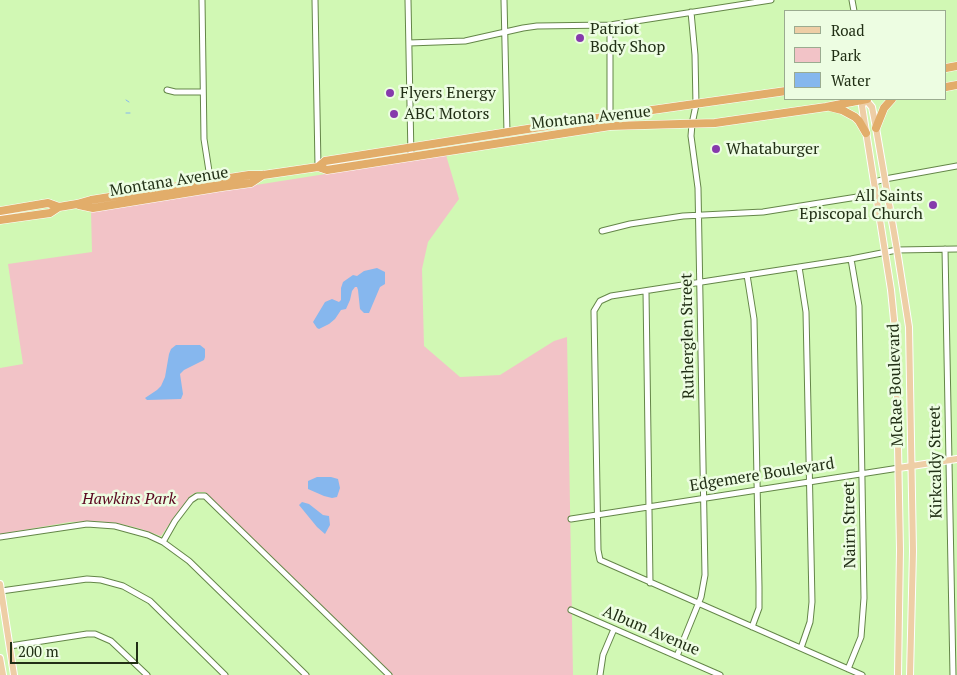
<!DOCTYPE html>
<style>
body{margin:0}
#map{position:relative;width:957px;height:675px;overflow:hidden;background:#d1f8b4;font-family:"PT Serif",serif}
canvas{display:block}
.legend{position:absolute;left:784px;top:10px;width:162px;height:90px;box-sizing:border-box;background:#edfde2;border:1px solid #9bab90;margin:0;padding:6px 9px;list-style:none;font-size:15px;color:#212f15}
.legend li{display:flex;align-items:center;gap:10px;height:25px}
.legend b{width:25px;border:1px solid #9bab90}
.scale{position:absolute;left:10px;top:642px;width:128px;height:22px;box-sizing:border-box;border:2px solid #212f15;border-top:0;padding-left:6px;font-size:15px;line-height:18px;white-space:nowrap;color:#212f15;-webkit-text-stroke:4px #edfde2;paint-order:stroke}
</style>
<div id="map">
<canvas width="957" height="675"></canvas>
<ul class="legend">
<li><b style="height:6px;background:#eecea6"></b>Road</li>
<li><b style="height:14px;background:#f2c3c7"></b>Park</li>
<li><b style="height:14px;background:#86b7ee"></b>Water</li>
</ul>
<div class="scale">200 m</div>
</div>
<script>
const context = document.querySelector('canvas').getContext('2d');
context.lineJoin = 'round';
function fill(path, color) {
  context.fillStyle = color;
  context.fill(path, 'evenodd');
}
function toPath(rows) {
  const path = new Path2D();
  for (const r of rows) {
    path.moveTo(r[0], r[1]);
    for (let i = 2; i < r.length; i += 2) path.lineTo(r[i], r[i + 1]);
  }
  return path;
}
function stroke(path, color, width, dash) {
  context.strokeStyle = color;
  context.lineWidth = width;
  context.lineCap = dash ? 'butt' : 'round';
  context.setLineDash(dash || []);
  context.stroke(path);
}
function label(font, color, halo, rows, align = 'center') {
  context.font = font + ' "PT Serif",serif';
  context.lineWidth = 5;
  context.setLineDash([]);
  context.textBaseline = 'middle';
  context.strokeStyle = halo;
  context.fillStyle = color;
  for (const [text, x, y, turn = 0] of rows) {
    context.save();
    context.translate(x, y);
    context.rotate((+turn || 0) * Math.PI / 180);
    context.textAlign = isNaN(turn) ? turn : align;
    if (halo) context.strokeText(text, 0, 0);
    context.fillText(text, 0, 0);
    context.restore();
  }
}
const green = toPath([
 [446,155,459,199,428,242,422,269,424,346,460,377,500,375,554,341,567,337,573,675,393,675,205,492,197,492,191,495,174,517,161,536,138,528,117,523,95,521,70,522,0,534,0,368,23,364,8,264,92,252,91,211]
]);
const water = toPath([
 [377,268,385,272,385,284,380,287,369,313,364,313,360,309,358,290,357,287,355,287,352,291,350,300,346,309,341,310,335,319,329,324,319,329,317,328,313,322,325,302,332,299,339,302,341,300,341,288,343,282,353,275,357,276,364,271],
 [176,345,200,345,205,349,205,357,204,360,184,370,180,374,183,394,181,399,147,400,145,398,157,390,161,386,165,377,169,354,171,349],
 [317,477,331,477,338,479,340,488,337,497,332,498,324,496,308,489,308,481],
 [302,502,309,504,323,515,329,516,330,525,325,534,317,527,299,505]
]);
const stream = toPath([
 [126,100,129,102],
 [126,113,130,113]
]);
const minor = toPath([
 [202,0,204,139,211,184],
 [315,0,318,166],
 [408,0,411,157],
 [504,0,507,133],
 [852,0,854,11],
 [610,25,610,116],
 [409,43,465,41,523,28,537,26,610,25,771,0],
 [167,90,175,92,203,92],
 [875,182,885,179,957,166],
 [602,231,630,224,683,216,763,212,876,194],
 [945,249,953,675],
 [799,267,806,312,812,602,810,622,801,648],
 [747,275,754,319,759,587,759,608,752,627],
 [646,291,650,583],
 [571,519,899,468],
 [0,537,87,524,115,526,148,535,163,542,189,561,306,675],
 [163,542,175,521,191,500,197,496,205,496,389,675],
 [1,591,87,579,101,580,123,586,150,601,225,675],
 [571,610,720,675],
 [10,646,87,634,95,634,111,641,147,675],
 [677,656,701,597,705,575,698,188,691,136,692,124,696,105,695,55,691,12],
 [848,669,861,637,864,598,859,306,851,259],
 [600,675,603,655,614,629],
 [862,675,600,560,598,550,594,311,600,301,611,296,851,259,897,250,957,249]
]);
const major = toPath([
 [865,99,872,107,876,128,897,250,909,327,913,551,910,675],
 [865,99,862,106,891,290,896,340,900,550,898,675],
 [899,468,957,459],
 [0,584,14,675],
 [0,658,3,675]
]);
const highway = toPath([
 [946,68,957,66],
 [946,87,957,85],
 [830,107,842,110,855,117,859,121,866,133],
 [876,128,884,108,892,99],
 [318,167,325,161,610,116,786,91],
 [79,205,93,208,222,187,251,183,263,175],
 [0,211,48,203,59,207],
 [0,220,50,213,59,207,77,204,91,200,210,181,249,175,263,175,318,167,327,170,610,126,715,123,826,107,867,99]
]);
const markers = [
 [580,38,5,"#863aac"],
 [390,93,5,"#863aac"],
 [394,114,5,"#863aac"],
 [716,149,5,"#863aac"],
 [933,205,5,"#863aac"]
];
const poiNames = [
 ["Patriot",590,29],
 ["Body Shop",590,47],
 ["Flyers Energy",400,93],
 ["ABC Motors",404,114],
 ["Whataburger",726,149],
 ["All Saints",923,196,"right"],
 ["Episcopal Church",923,214,"right"]
];
const streetNames = [
 ["Montana Avenue",591,118,-6],
 ["Montana Avenue",169,182,-9],
 ["Rutherglen Street",688,336,-91],
 ["McRae Boulevard",896,385,-92],
 ["Kirkcaldy Street",936,462,-91],
 ["Edgemere Boulevard",762,475,-9],
 ["Nairn Street",850,525,-91],
 ["Album Avenue",651,631,23]
];
const parkNames = [
 ["Hawkins Park",129,499]
];
fill(green, '#f2c3c7');
fill(water, '#86b7ee');
stroke(stream, '#86b7ee', 1);
stroke(minor, '#648648', 7);
stroke(major, '#fff', 8);
stroke(highway, '#fff', 9);
stroke(minor, '#fff', 5);
stroke(major, '#eecea6', 6);
stroke(highway, '#e2ad6a', 8);
for (const [x, y, r, color] of markers) {
  const dot = new Path2D();
  dot.arc(x, y, r, 0, 2 * Math.PI);
  context.fillStyle = color;
  context.fill(dot);
  stroke(dot, '#edfde2', 2);
}
label('16px', '#212f15', '#edfde2', poiNames, 'left');
label('16px', '#212f15', '#edfde2', streetNames);
label('italic 16px', '#5b0820', '#edfde2', parkNames);
</script>
